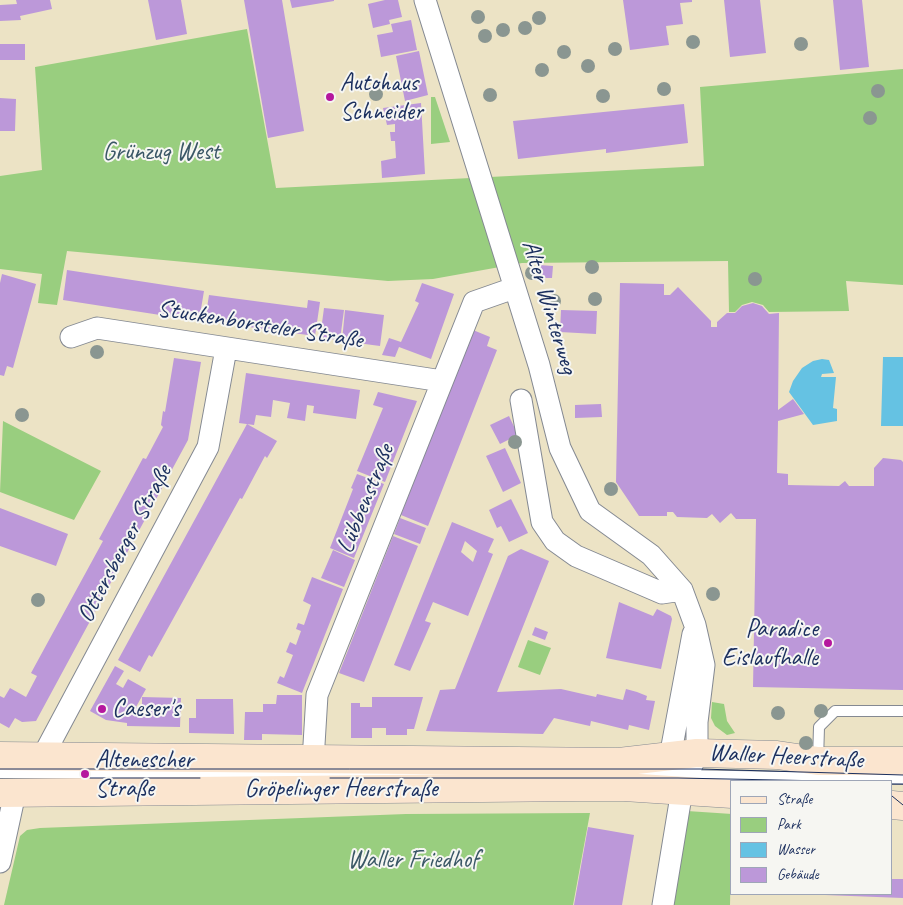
<!DOCTYPE html>
<meta charset="utf-8">
<style>
body{margin:0}
#map{position:relative;width:903px;height:905px;overflow:hidden;background:#ece3c5;font-family:Caveat,sans-serif}
canvas{display:block}
.legend{position:absolute;left:730px;top:780px;width:162px;height:115px;box-sizing:border-box;background:#f6f6f2;border:1px solid #9ea6b7;margin:0;padding:6px 9px;list-style:none;font-size:15px;color:#1b2f5e}
.legend li{display:flex;align-items:center;gap:10px;height:25px}
.legend b{width:25px;border:1px solid #9ea6b7}
</style>
<div id="map">
<canvas width="903" height="905"></canvas>
<ul class="legend">
<li><b style="height:6px;background:#fbe5cf"></b>Straße</li>
<li><b style="height:14px;background:#99ce7f"></b>Park</li>
<li><b style="height:14px;background:#65c2e3"></b>Wasser</li>
<li><b style="height:14px;background:#bc98d9"></b>Gebäude</li>
</ul>
</div>
<script>
const context = document.querySelector('canvas').getContext('2d');
context.lineJoin = 'round';
function fill(path, color) {
  context.fillStyle = color;
  context.fill(path, 'evenodd');
}
function toPath(rows) {
  const path = new Path2D();
  for (const r of rows) {
    path.moveTo(r[0], r[1]);
    for (let i = 2; i < r.length; i += 2) path.lineTo(r[i], r[i + 1]);
  }
  return path;
}
function stroke(path, color, width, dash) {
  context.strokeStyle = color;
  context.lineWidth = width;
  context.lineCap = dash ? 'butt' : 'round';
  context.setLineDash(dash || []);
  context.stroke(path);
}
function label(font, color, halo, rows, align = 'center') {
  context.font = font + ' Caveat,sans-serif';
  context.lineWidth = 4;
  context.setLineDash([]);
  context.textBaseline = 'middle';
  context.strokeStyle = halo;
  context.fillStyle = color;
  for (const [text, x, y, turn = 0] of rows) {
    context.save();
    context.translate(x, y);
    context.rotate((+turn || 0) * Math.PI / 180);
    context.textAlign = isNaN(turn) ? turn : align;
    if (halo) context.strokeText(text, 0, 0);
    context.fillText(text, 0, 0);
    context.restore();
  }
}
const green = toPath([
 [247,29,276,188,704,166,700,87,903,69,903,285,846,281,849,311,769,312,763,305,752,302,742,305,735,312,729,312,728,261,522,263,433,279,388,281,67,251,57,305,38,303,42,274,0,269,0,176,42,170,35,67],
 [431,97,435,97,450,142,431,144],
 [3,421,101,471,74,520,0,492],
 [528,640,551,648,540,675,518,667],
 [712,702,724,704,727,721,735,733,727,735,715,726,711,718],
 [687,811,732,814,730,905,667,905],
 [590,813,573,905,4,905,20,836,27,830,40,828,406,814]
]);
const water = toPath([
 [883,357,903,357,903,426,881,426],
 [822,359,829,360,834,373,822,374,821,377,836,377,833,408,837,409,837,421,813,425,789,392,793,381,802,368,813,361]
]);
const building = toPath([
 [16,0,50,0,52,9,20,16,21,20,0,21,0,5,17,4],
 [148,0,181,0,187,34,156,40],
 [244,0,282,0,304,131,268,138],
 [290,0,334,0,334,1,292,8],
 [385,0,398,0,402,17,389,20,390,24,373,28,368,4],
 [623,0,692,0,692,2,680,3,683,24,666,26,669,45,630,50],
 [724,0,760,0,766,53,730,57],
 [833,0,862,0,869,67,840,70],
 [411,20,417,50,381,57,377,35,393,32,391,24],
 [0,44,25,44,25,60,0,60],
 [419,51,428,95,405,101,396,56],
 [0,98,16,99,15,131,0,131],
 [421,103,425,174,382,178,381,161,396,158,395,141,391,141,390,132,395,132,395,124,387,125,383,108],
 [684,104,688,143,606,153,606,149,518,159,513,121],
 [539,265,553,266,552,278,538,278],
 [67,270,204,291,199,321,63,300],
 [2,274,36,284,13,368,7,366,4,376,0,375,0,283],
 [422,283,454,294,431,359,399,347,395,357,382,355,389,338,401,342,419,303,415,301],
 [620,283,664,284,664,295,670,295,678,287,711,321,711,327,717,327,717,322,727,313,735,313,742,306,753,303,762,306,769,314,779,313,778,410,793,399,804,414,778,421,777,473,788,474,788,485,839,486,845,481,849,486,874,486,874,468,883,458,901,460,903,462,903,690,753,687,756,519,736,519,731,513,720,523,712,514,707,518,677,517,673,512,667,512,667,516,639,516,616,482],
 [209,295,307,308,308,300,320,302,315,336,205,321],
 [324,308,344,310,340,340,320,338],
 [345,310,384,315,380,346,342,341],
 [561,310,597,311,596,334,560,332],
 [473,330,490,337,487,346,497,350,428,526,401,515],
 [174,358,201,362,188,440,36,721,22,722,15,718,9,728,0,723,0,696,4,698,10,688,26,697,37,676,31,673,103,541,99,539,143,458,146,459,163,427,161,425,163,411,165,412],
 [246,373,360,390,356,419,313,413,314,406,307,405,305,421,287,418,290,403,273,400,271,417,256,415,254,425,239,423],
 [378,392,417,401,385,482,357,471,383,408,373,405],
 [601,404,602,417,575,418,575,405],
 [509,416,518,435,500,444,490,425],
 [247,424,277,441,267,458,265,456,242,499,240,498,152,657,149,655,140,672,118,660],
 [505,448,521,483,503,492,486,456],
 [357,474,384,484,354,558,330,548,353,489,351,488],
 [511,499,528,533,509,542,501,526,497,528,489,510],
 [0,508,68,534,56,566,0,546],
 [400,518,426,528,420,544,394,534],
 [452,522,494,539,488,552,493,554,468,616,433,602,425,621,431,623,410,671,394,665],
 [465,541,477,551,473,562,461,552],
 [393,536,418,546,364,682,339,673],
 [521,549,549,561,497,692,561,689,596,697,597,694,623,700,626,689,637,692,647,696,646,700,655,701,649,730,629,725,628,730,591,721,590,726,554,718,543,734,426,731,440,690,455,689,508,556],
 [333,550,355,560,344,587,321,578],
 [312,577,343,589,302,693,277,683,280,676,284,678,293,655,286,652,290,642,296,645,301,631,296,629,298,623,304,625,311,605,303,601],
 [619,602,653,616,657,609,671,616,672,619,661,669,606,658],
 [535,627,548,632,545,640,532,635],
 [115,666,124,671,116,684,123,688,128,679,146,689,136,707,142,707,142,697,181,698,180,727,127,726,127,723,106,720,90,711],
 [277,695,302,695,302,735,262,734,262,740,244,740,245,712,263,712,263,704,276,704],
 [372,697,423,697,414,729,407,729,407,735,386,735,386,728,372,728,372,738,351,738,351,703,360,703,360,707,372,707],
 [196,699,233,699,234,734,189,733,189,718,196,718],
 [588,827,634,835,622,905,574,905],
 [892,879,903,879,903,898,825,895,892,894]
]);
const lane = toPath([
 [818,761,819,727,835,711,903,711],
 [0,773,481,774],
 [623,774,903,779]
]);
const street = toPath([
 [425,0,539,365,560,448,590,511,651,555,682,590,695,625,704,665,697,722,697,753,682,790,663,905],
 [71,337,97,328,442,381],
 [521,400,542,522,555,541,576,556,662,593,682,590],
 [43,756,208,447,226,349],
 [313,761,317,695,474,302,514,288],
 [674,768,670,757,693,634],
 [0,862,15,793]
]);
const secondary = toPath([
 [0,756,619,762,697,753,777,755,818,761,903,761],
 [0,793,579,787,624,787,732,794],
 [892,805,903,806]
]);
const tram = toPath([
 [0,769,700,769,903,775],
 [90,778,200,778],
 [330,778,678,778,826,781],
 [892,784,903,784],
 [892,796,903,805]
]);
const trees = [
 [478,17],
 [539,18],
 [525,28],
 [503,30],
 [485,36],
 [693,42],
 [801,44],
 [615,49],
 [564,52],
 [588,66],
 [542,70],
 [664,89],
 [878,91],
 [376,94],
 [490,95],
 [603,96],
 [870,118],
 [592,267],
 [532,273],
 [755,279],
 [595,299],
 [554,301],
 [97,352],
 [22,415],
 [515,442],
 [611,489],
 [713,594],
 [38,600],
 [821,711],
 [778,713],
 [806,743]
];
const markers = [
 [330,97,5,"#b5179e"],
 [828,643,5,"#b5179e"],
 [102,709,5,"#b5179e"],
 [85,774,5,"#b5179e"]
];
const poiNames = [
 ["Autohaus",340,83],
 ["Schneider",340,112],
 ["Paradice",818,629,"right"],
 ["Eislaufhalle",818,658,"right"],
 ["Caeser's",112,709],
 ["Altenescher",95,760],
 ["Straße",95,789]
];
const parkNames = [
 ["Grünzug West",161,152],
 ["Waller Friedhof",413,860]
];
const streetNames = [
 ["Alter Winterweg",549,307,73],
 ["Stuckenborsteler Straße",260,325,9],
 ["Lübbenstraße",366,499,-68],
 ["Ottersberger Straße",125,544,-62],
 ["Waller Heerstraße",786,757,3],
 ["Gröpelinger Heerstraße",341,789]
];
fill(green, '#99ce7f');
fill(water, '#65c2e3');
fill(building, '#bc98d9');
stroke(lane, '#848992', 12);
stroke(street, '#848992', 23);
stroke(secondary, '#848992', 29);
stroke(lane, '#fff', 10);
stroke(street, '#fff', 21);
stroke(secondary, '#fbe5cf', 28);
stroke(tram, '#1b2f5e', 1);
context.fillStyle = '#8a9691';
for (const [x, y] of trees) {
  context.beginPath();
  context.arc(x, y, 7, 0, 2 * Math.PI);
  context.fill();
}
for (const [x, y, r, color] of markers) {
  const dot = new Path2D();
  dot.arc(x, y, r, 0, 2 * Math.PI);
  context.fillStyle = color;
  context.fill(dot);
  stroke(dot, '#f6f6f2', 2);
}
label('25px', '#1b2f5e', '#f6f6f2', poiNames, 'left');
label('25px', '#3a5766', '#f6f6f2', parkNames);
label('25px', '#1b2f5e', '#f6f6f2', streetNames);
</script>
